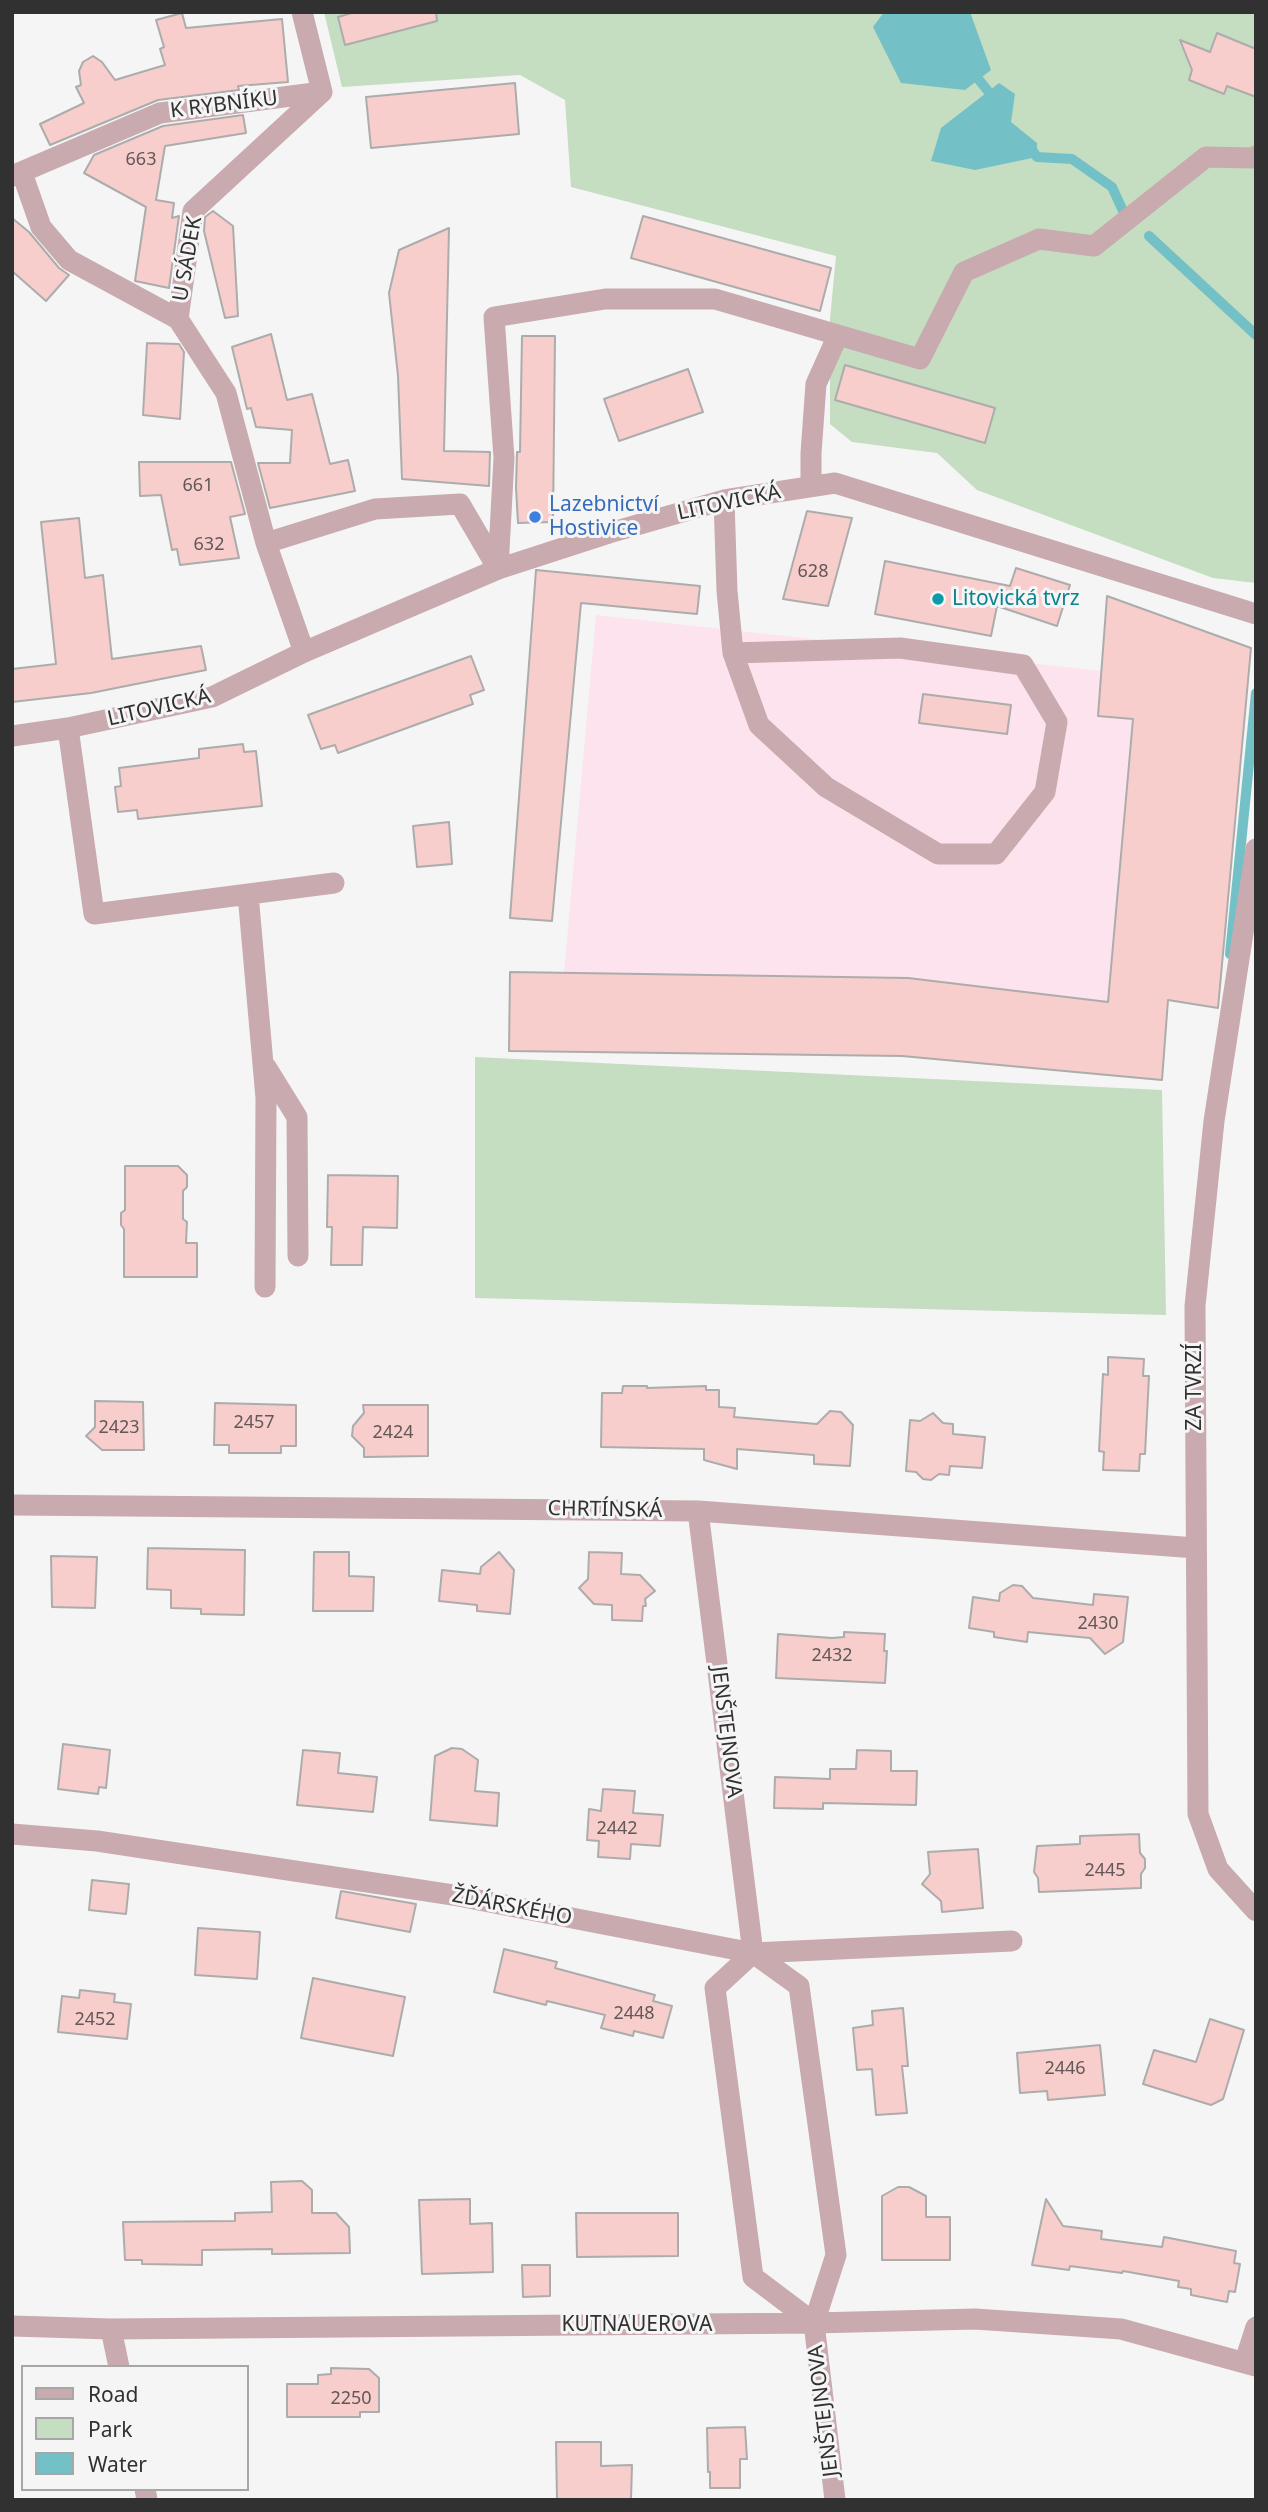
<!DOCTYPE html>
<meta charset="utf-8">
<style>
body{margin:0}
#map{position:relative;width:1268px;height:2512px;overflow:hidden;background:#f5f5f6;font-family:"Noto Sans",sans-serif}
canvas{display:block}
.frame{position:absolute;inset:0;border:14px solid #313131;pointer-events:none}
.legend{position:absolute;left:21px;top:2365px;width:228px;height:126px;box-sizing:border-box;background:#f5f5f6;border:2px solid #a7a7a7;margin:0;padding:9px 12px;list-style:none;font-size:21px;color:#313131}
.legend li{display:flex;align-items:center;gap:14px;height:35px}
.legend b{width:35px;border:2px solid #a7a7a7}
</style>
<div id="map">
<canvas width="1268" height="2512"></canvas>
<div class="frame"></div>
<ul class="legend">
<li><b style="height:9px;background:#c8aaaf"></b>Road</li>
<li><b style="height:19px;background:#c5ddc1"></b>Park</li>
<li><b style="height:19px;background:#73c1c6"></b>Water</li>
</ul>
</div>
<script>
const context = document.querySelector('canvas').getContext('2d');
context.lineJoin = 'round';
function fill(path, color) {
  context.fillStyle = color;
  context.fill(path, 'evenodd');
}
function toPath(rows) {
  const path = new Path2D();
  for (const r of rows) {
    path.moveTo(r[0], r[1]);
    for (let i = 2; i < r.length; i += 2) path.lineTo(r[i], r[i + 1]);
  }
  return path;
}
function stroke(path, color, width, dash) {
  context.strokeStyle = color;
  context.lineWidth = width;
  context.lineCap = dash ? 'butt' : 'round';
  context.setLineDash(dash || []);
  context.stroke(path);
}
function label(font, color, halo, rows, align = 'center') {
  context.font = font + ' "Noto Sans",sans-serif';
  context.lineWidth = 6;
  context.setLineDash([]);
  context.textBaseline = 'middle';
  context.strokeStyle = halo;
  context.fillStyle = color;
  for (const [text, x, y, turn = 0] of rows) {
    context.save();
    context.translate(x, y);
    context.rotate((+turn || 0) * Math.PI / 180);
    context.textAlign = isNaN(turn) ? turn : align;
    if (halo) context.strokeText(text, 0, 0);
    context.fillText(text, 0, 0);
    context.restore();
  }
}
const industrial = toPath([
 [596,615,1101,671,1098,715,1133,719,1108,1002,908,978,564,973]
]);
const green = toPath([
 [324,12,1256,12,1256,583,1213,578,977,490,937,453,852,442,830,424,830,319,836,256,571,187,565,100,520,75,342,87],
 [475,1057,1162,1090,1166,1315,475,1298]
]);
const water = toPath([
 [884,12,970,12,991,70,965,90,901,83,873,27],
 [999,83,1015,94,1011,122,1037,143,1037,157,975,170,931,161,941,128]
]);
const stream = toPath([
 [972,71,995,100],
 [1031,148,1037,157,1072,159,1112,187,1124,213],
 [1149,236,1256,335],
 [1230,954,1256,693]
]);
const building = toPath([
 [355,12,436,12,437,21,345,45,338,17,355,12],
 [182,13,186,28,282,19,288,82,238,86,239,90,158,100,50,145,40,124,84,103,76,87,81,85,79,71,83,62,93,56,102,62,115,80,165,65,160,49,164,47,156,20,182,13],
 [1217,33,1256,49,1256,97,1227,86,1224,94,1189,80,1192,70,1180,40,1210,52,1217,33],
 [515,83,519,134,371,148,366,97,515,83],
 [243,115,246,133,165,146,156,200,174,203,172,218,179,216,169,288,135,281,146,207,84,173,94,155,163,126,243,115],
 [213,211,233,226,238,316,225,318,204,231,205,217,213,211],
 [643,216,831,268,820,311,631,258,643,216],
 [12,218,29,232,59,268,69,275,46,301,12,271,12,218],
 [449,228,444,451,490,452,489,486,402,479,398,376,389,293,399,250,449,228],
 [271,334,287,400,312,394,330,464,348,460,355,491,270,508,258,463,290,463,292,430,256,427,251,408,247,409,232,347,271,334],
 [522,336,555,336,553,522,518,523,516,488,517,452,520,452,522,336],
 [147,343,179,344,184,352,180,419,143,415,147,343],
 [845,365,995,408,985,443,835,400,845,365],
 [688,369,703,412,619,441,604,399,688,369],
 [139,462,231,462,245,514,230,517,239,558,180,565,177,549,172,550,161,495,140,496,139,462],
 [807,511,852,518,828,606,783,599,807,511],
 [79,518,85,578,103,575,112,659,201,646,206,670,91,693,12,702,12,669,56,664,41,522,79,518],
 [885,561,1010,586,1016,568,1070,585,1057,626,997,606,991,636,875,614,885,561],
 [536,570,700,586,697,614,581,603,552,921,510,918,536,570],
 [1107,596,1251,648,1218,1008,1168,1000,1162,1080,902,1056,509,1051,510,972,908,978,1108,1002,1133,719,1098,716,1107,596],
 [471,656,484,690,470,695,473,704,338,753,335,745,321,749,308,715,471,656],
 [923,694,1011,705,1007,734,919,723,923,694],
 [243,744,244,752,256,751,262,806,138,819,137,810,118,812,115,787,121,786,119,768,199,758,199,749,243,744],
 [449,822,452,864,417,867,413,826,449,822],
 [125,1166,178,1166,187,1175,187,1187,183,1191,183,1219,187,1222,186,1243,197,1243,197,1277,124,1277,124,1229,121,1225,121,1213,125,1210,125,1166],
 [328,1175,398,1176,397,1228,363,1227,362,1265,331,1265,332,1227,327,1227,328,1175],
 [1108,1357,1144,1359,1143,1376,1149,1376,1145,1454,1140,1454,1139,1471,1103,1470,1104,1452,1099,1451,1103,1374,1108,1375,1108,1357],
 [623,1386,647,1386,647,1388,706,1386,706,1390,719,1390,719,1407,735,1408,734,1417,817,1424,830,1411,841,1412,853,1425,850,1466,814,1464,814,1455,737,1449,737,1469,704,1460,704,1449,601,1447,602,1393,622,1393,623,1386],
 [95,1401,143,1402,144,1450,102,1450,86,1436,95,1427,95,1401],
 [215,1403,296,1405,296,1446,281,1446,281,1453,229,1453,229,1445,214,1445,215,1403],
 [363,1405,428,1405,428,1456,364,1457,364,1448,352,1436,353,1426,364,1413,363,1405],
 [933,1413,943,1423,953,1424,953,1434,985,1437,982,1468,950,1466,949,1475,939,1474,931,1480,923,1479,916,1472,906,1471,910,1420,920,1421,933,1413],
 [148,1548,245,1550,244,1615,201,1614,201,1609,171,1608,171,1590,147,1589,148,1548],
 [314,1552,349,1552,349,1576,374,1577,373,1611,313,1611,314,1552],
 [499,1552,514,1570,510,1614,477,1611,477,1605,439,1601,442,1570,480,1574,481,1567,499,1552],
 [589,1552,622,1553,621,1574,640,1575,655,1591,645,1599,646,1606,643,1606,642,1621,612,1620,612,1605,594,1604,579,1588,588,1579,589,1552],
 [51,1556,97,1557,95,1608,52,1607,51,1556],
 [1013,1585,1022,1586,1033,1598,1093,1605,1094,1594,1128,1597,1123,1642,1105,1654,1090,1638,1028,1632,1027,1642,994,1637,994,1632,969,1628,973,1597,999,1601,1000,1593,1013,1585],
 [844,1632,885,1634,884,1651,887,1651,885,1683,776,1678,778,1634,832,1638,844,1637,844,1632],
 [63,1744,110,1750,106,1788,99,1787,98,1794,58,1789,63,1744],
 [452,1748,462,1749,478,1760,475,1791,499,1793,497,1826,430,1820,435,1756,452,1748],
 [303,1750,340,1753,338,1773,377,1777,373,1812,297,1805,303,1750],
 [857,1750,891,1751,891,1771,917,1771,916,1805,823,1803,823,1809,774,1808,775,1777,830,1779,830,1769,856,1769,857,1750],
 [603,1789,635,1791,633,1813,663,1815,660,1846,631,1844,630,1859,598,1857,599,1841,587,1840,589,1809,601,1811,603,1789],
 [1139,1834,1140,1853,1145,1859,1145,1868,1141,1874,1141,1888,1039,1892,1038,1878,1034,1872,1037,1846,1080,1844,1080,1836,1139,1834],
 [978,1849,983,1908,942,1912,941,1901,922,1884,930,1874,928,1852,978,1849],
 [92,1880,129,1884,126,1914,89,1910,92,1880],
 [341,1891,416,1904,410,1932,336,1918,341,1891],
 [198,1928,260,1932,257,1979,195,1975,198,1928],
 [504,1949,557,1962,555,1968,655,1995,653,2001,672,2006,663,2038,634,2031,633,2036,601,2028,605,2015,547,2001,546,2005,494,1992,504,1949],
 [313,1978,405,1997,393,2056,301,2038,313,1978],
 [80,1990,115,1994,114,2002,131,2004,127,2039,58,2032,62,1996,79,1998,80,1990],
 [903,2008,908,2066,902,2066,907,2113,876,2115,872,2069,857,2070,853,2028,873,2025,872,2011,903,2008],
 [1210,2019,1244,2030,1223,2099,1211,2105,1143,2084,1154,2050,1196,2062,1210,2019],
 [1100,2045,1105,2095,1048,2100,1047,2091,1020,2093,1017,2053,1100,2045],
 [302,2181,312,2190,312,2213,336,2213,349,2227,350,2253,272,2254,272,2249,202,2250,202,2265,142,2264,142,2260,125,2260,123,2222,235,2221,235,2213,272,2212,271,2182,302,2181],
 [898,2187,909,2187,926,2196,926,2217,950,2217,950,2260,882,2260,882,2196,898,2187],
 [470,2199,470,2224,492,2223,493,2272,422,2274,419,2200,470,2199],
 [1046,2199,1063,2226,1102,2231,1101,2239,1162,2247,1164,2237,1236,2251,1234,2263,1240,2264,1235,2292,1229,2291,1227,2302,1191,2295,1191,2289,1178,2287,1179,2281,1123,2271,1122,2273,1070,2266,1069,2270,1032,2265,1046,2199],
 [576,2213,678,2213,678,2256,577,2257,576,2213],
 [522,2265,550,2265,550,2296,523,2297,522,2265],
 [331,2368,369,2369,379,2378,379,2412,360,2412,360,2417,287,2417,287,2384,318,2384,318,2375,331,2374,331,2368],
 [745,2427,747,2459,740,2459,740,2488,710,2488,710,2472,708,2472,707,2428,745,2427],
 [556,2442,601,2442,601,2466,632,2465,631,2500,557,2500,556,2442]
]);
const minor = toPath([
 [22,173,41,227,69,260,178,319],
 [12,176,160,113,322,92],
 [811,486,811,453,816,384,838,335],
 [724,500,727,591,733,653,759,725,826,787,938,854,996,854,1045,792,1057,722,1023,665,900,648,733,653],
 [266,543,226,393,178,319,193,211,322,92,302,12],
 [498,569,504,458,494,317,605,299,715,299,920,359,964,272,1039,239,1094,246,1206,157,1253,158,1256,156],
 [304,652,266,543,375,509,460,504,498,569],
 [68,728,94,914,334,883],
 [12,736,68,728,212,697,304,652,498,569,609,533,724,500,835,483,1256,614],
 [1256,849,1214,1121,1195,1306,1198,1814,1218,1869,1256,1911],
 [248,894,266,1098,265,1287],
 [266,1067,297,1117,298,1256],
 [12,1505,698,1511,1196,1548],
 [698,1511,753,1953,799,1986,836,2255,814,2323,835,2500],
 [12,1834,97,1841,453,1895,753,1953,1012,1941],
 [753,1953,715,1988,753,2277,814,2323],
 [12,2326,111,2329,814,2323,975,2319,1121,2329,1256,2366],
 [111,2329,119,2367],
 [1245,2361,1256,2327],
 [145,2489,147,2500]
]);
const markers = [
 [535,517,7,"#3f7fe0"],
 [938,599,7,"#0f9aa8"]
];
const numberNames = [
 ["663",141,160],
 ["661",198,486],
 ["632",209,545],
 ["628",813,572],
 ["2457",254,1423],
 ["2423",119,1428],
 ["2424",393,1433],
 ["2430",1098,1624],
 ["2432",832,1656],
 ["2442",617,1829],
 ["2445",1105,1871],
 ["2448",634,2014],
 ["2452",95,2020],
 ["2446",1065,2069],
 ["2250",351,2399]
];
const streetNames = [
 ["K RYBNÍKU",224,105,-7],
 ["U SÁDEK",188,259,-80],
 ["LITOVICKÁ",729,503,-12],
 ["LITOVICKÁ",159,708,-13],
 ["ZA TVRZÍ",1195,1387,-90],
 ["CHRTÍNSKÁ",605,1510,1],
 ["JENŠTEJNOVA",726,1732,83],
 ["ŽĎÁRSKÉHO",512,1907,11],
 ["KUTNAUEROVA",637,2325],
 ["JENŠTEJNOVA",824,2411,-97]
];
const shopNames = [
 ["Lazebnictví",549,505],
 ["Hostivice",549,529]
];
const cultureNames = [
 ["Litovická tvrz",952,599]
];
fill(industrial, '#fce3ee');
fill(green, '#c5ddc1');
fill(water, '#73c1c6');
stroke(stream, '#73c1c6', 10);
fill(building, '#f7cecb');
stroke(building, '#adacac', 2);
stroke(minor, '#c8aaaf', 21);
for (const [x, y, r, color] of markers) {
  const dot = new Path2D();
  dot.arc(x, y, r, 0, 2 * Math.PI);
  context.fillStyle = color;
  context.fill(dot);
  stroke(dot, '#f5f5f6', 2.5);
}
label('18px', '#625858', null, numberNames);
label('21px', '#313131', '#f5f5f6', streetNames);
label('21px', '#366cbe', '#f5f5f6', shopNames, 'left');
label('21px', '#0d838f', '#f5f5f6', cultureNames, 'left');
</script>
